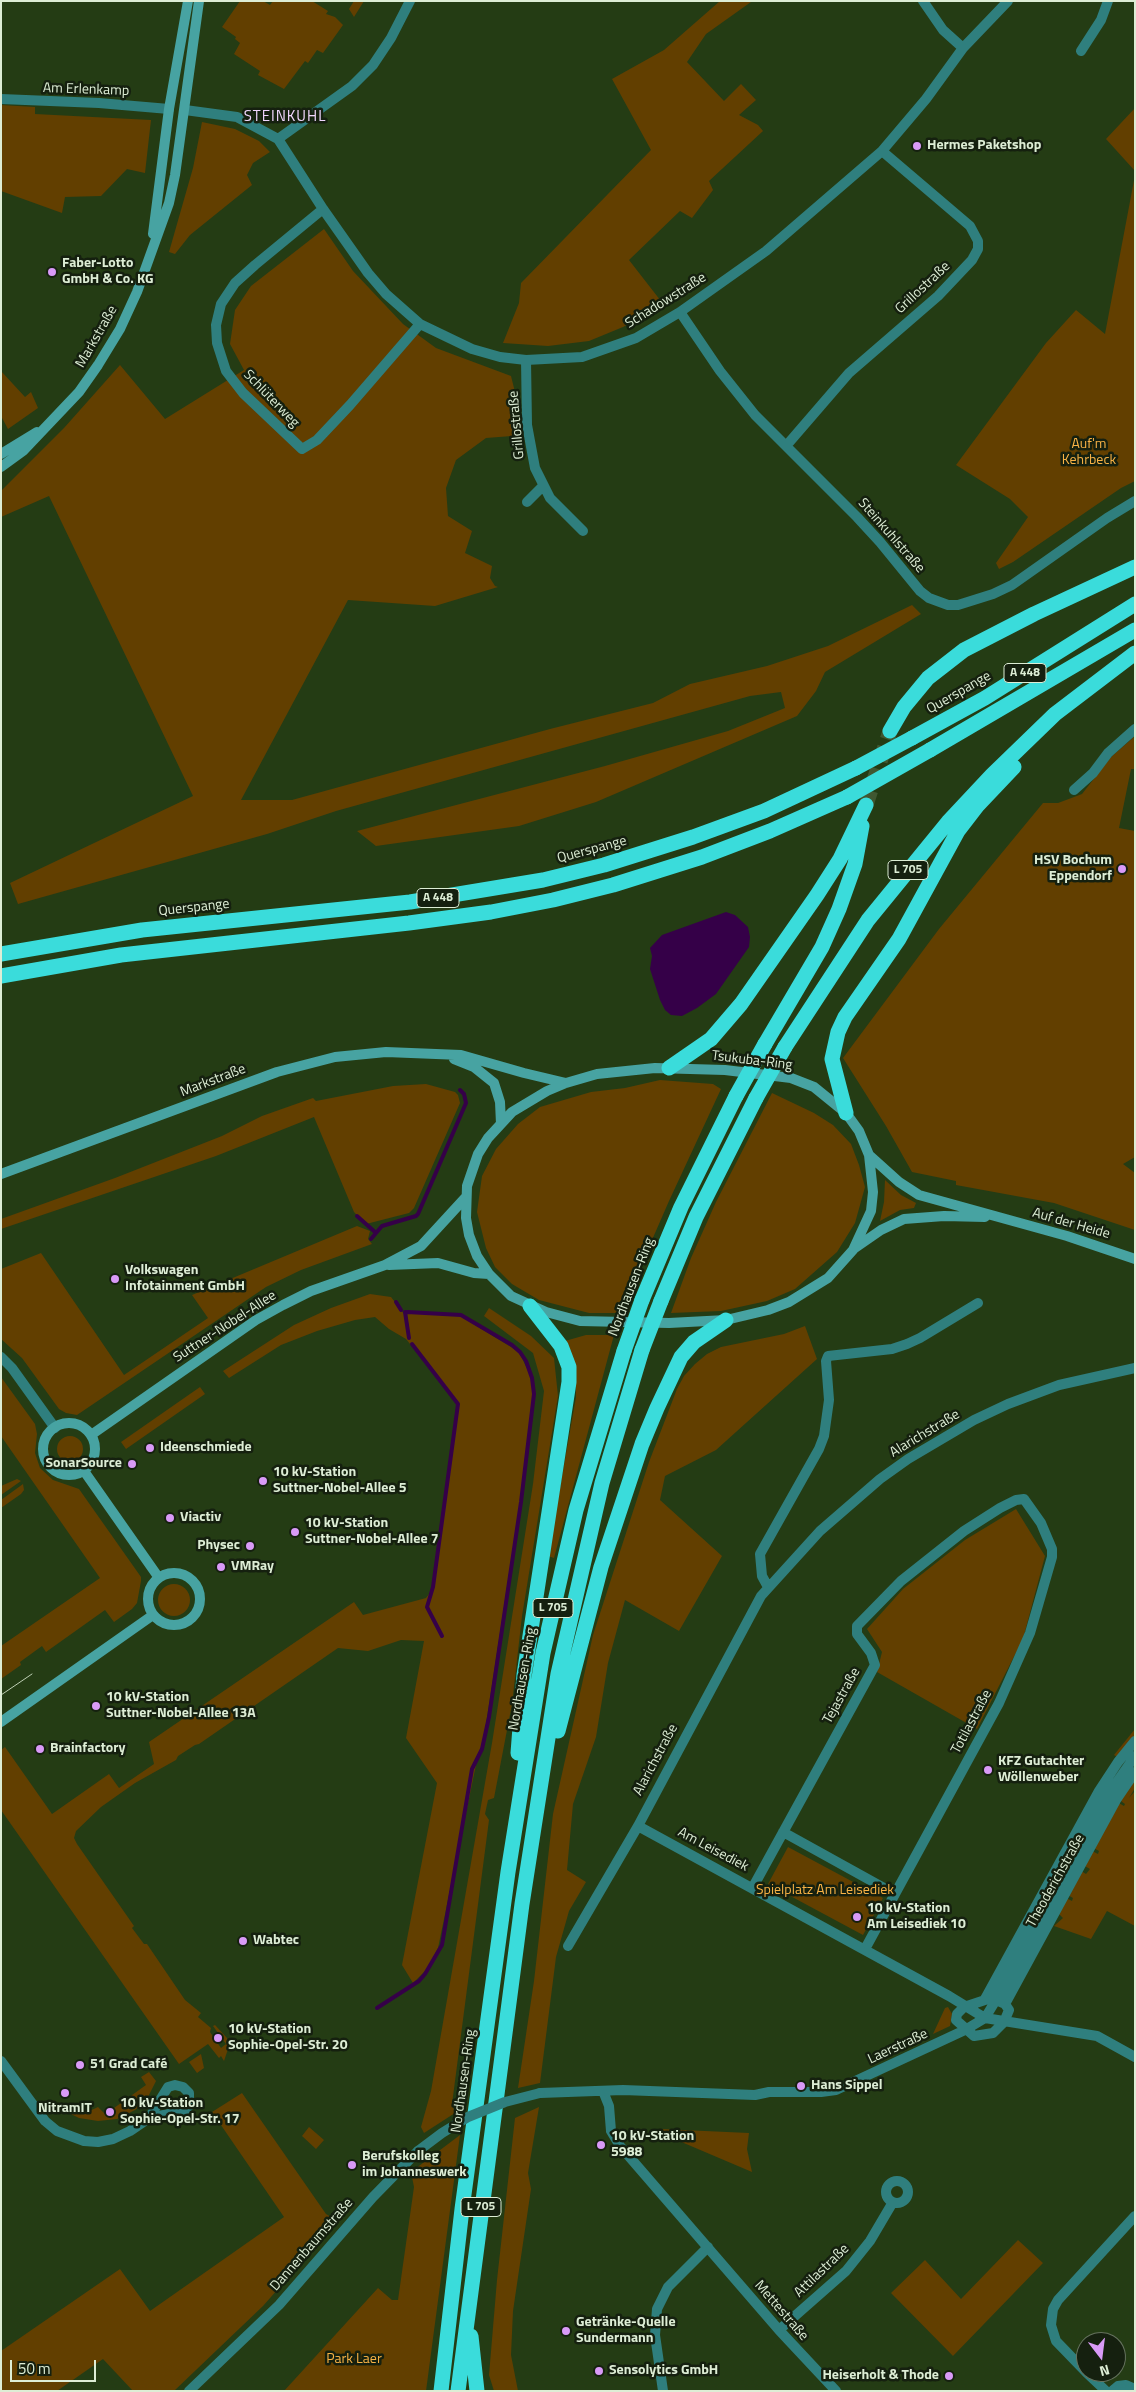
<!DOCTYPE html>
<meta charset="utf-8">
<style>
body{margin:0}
#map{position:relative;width:1136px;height:2392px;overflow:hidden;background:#243c14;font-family:"Titillium Web",sans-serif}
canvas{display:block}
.frame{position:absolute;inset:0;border:2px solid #ddedd5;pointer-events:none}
.north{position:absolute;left:1076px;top:2332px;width:50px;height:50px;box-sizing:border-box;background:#15200f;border:1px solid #65725e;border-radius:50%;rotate:165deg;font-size:14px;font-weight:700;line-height:20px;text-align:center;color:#ddedd5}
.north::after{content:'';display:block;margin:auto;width:18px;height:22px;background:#d99af7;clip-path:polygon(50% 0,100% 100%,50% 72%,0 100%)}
.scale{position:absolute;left:10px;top:2360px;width:86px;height:22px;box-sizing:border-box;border:2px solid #ddedd5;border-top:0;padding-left:6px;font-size:15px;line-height:18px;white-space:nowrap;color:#ddedd5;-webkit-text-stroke:4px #15200f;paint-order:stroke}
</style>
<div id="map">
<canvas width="1136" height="2392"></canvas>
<div class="frame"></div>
<div class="north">N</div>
<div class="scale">50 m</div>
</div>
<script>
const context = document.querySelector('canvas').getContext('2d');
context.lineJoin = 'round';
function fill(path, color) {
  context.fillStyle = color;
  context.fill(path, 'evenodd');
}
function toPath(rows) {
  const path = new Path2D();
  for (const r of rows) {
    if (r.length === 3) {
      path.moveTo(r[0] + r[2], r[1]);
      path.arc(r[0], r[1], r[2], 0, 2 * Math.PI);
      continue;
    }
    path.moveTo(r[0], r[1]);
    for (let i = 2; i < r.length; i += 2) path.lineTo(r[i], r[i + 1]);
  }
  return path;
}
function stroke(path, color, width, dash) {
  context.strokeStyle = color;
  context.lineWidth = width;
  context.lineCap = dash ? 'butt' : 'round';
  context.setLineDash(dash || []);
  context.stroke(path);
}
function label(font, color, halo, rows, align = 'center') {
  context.font = font + ' "Titillium Web",sans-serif';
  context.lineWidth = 5;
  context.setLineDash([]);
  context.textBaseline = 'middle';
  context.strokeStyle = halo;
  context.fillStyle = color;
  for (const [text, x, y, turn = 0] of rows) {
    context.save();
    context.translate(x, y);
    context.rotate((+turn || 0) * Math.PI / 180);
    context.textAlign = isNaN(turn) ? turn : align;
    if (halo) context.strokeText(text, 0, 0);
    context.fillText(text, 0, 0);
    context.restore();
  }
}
const green = toPath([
 [240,1,263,1,270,5,273,1,312,1,328,11,326,14,335,17,343,25,323,53,317,50,308,63,305,61,284,89,258,75,260,71,234,54,240,43,235,39,236,37,222,27],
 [354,1,364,1,354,17,349,9],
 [720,1,751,2,706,34,687,62,724,101,741,84,756,100,739,115,758,125,763,131,709,181,713,190,692,218,680,211,629,260,664,305,623,327,589,341,548,346,503,343,519,303,521,283,651,150,612,79,664,50],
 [1,105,35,107,35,114,151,120,145,173,127,169,101,196,65,197,62,213,1,191],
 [1135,108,1135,171,1106,139],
 [202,122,235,129,259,141,270,152,253,163,247,175,252,185,190,235,175,254,169,252,193,168],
 [1135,175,1135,481,1121,488,1013,562,999,569,996,563,1028,517,1010,499,956,465,1046,343,1076,310,1105,334],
 [324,229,353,271,403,324,436,348,511,376,516,396,512,436,486,438,456,460,446,488,448,516,472,531,465,553,492,566,490,578,495,586,498,587,435,606,348,600,241,800,292,800,550,729,653,703,690,684,767,666,828,646,912,605,921,614,825,672,816,691,797,716,596,802,519,826,376,846,357,831,605,766,728,731,785,708,781,692,750,696,336,811,267,834,18,904,10,883,193,796,49,496,1,517,1,491,64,428,120,365,165,419,244,370,230,344,235,310,251,286],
 [1,371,25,397,31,392,38,408,8,429,1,416],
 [1135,736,1135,769,1131,769,1119,828,1135,831,1135,1157,1123,1164,1135,1173,1135,1230,1054,1203,956,1185,956,1181,912,1172,886,1126,843,1058,939,929,1043,803,1058,803,1082,794,1111,757],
 [660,1080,713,1084,721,1089,669,1201,625,1302,616,1313,589,1313,539,1300,512,1284,495,1267,486,1248,477,1212,482,1176,496,1149,518,1124,540,1107,591,1092,625,1088],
 [426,1084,455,1092,458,1095,460,1103,414,1208,409,1213,366,1224,354,1212,314,1117,216,1156,1,1229,1,1219,115,1178,222,1136,262,1116,313,1098,316,1101,393,1086],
 [772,1093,814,1113,833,1125,851,1144,859,1165,865,1187,855,1223,837,1252,795,1289,767,1301,721,1311,671,1313,691,1258,716,1202],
 [885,1180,901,1195,916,1203,914,1208,900,1210,880,1221,884,1202],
 [357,1226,370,1231,368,1239,372,1244,301,1270,266,1287,77,1415,66,1413,59,1409,22,1358,1,1339,1,1269,41,1253,124,1375,208,1318,192,1295],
 [370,1294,391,1297,404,1314,410,1339,407,1313,459,1315,519,1352,533,1381,533,1395,520,1502,482,1750,477,1760,438,1948,428,1968,413,1983,402,1965,437,1783,406,1738,424,1641,401,1640,368,1651,338,1648,199,1744,195,1745,178,1756,176,1760,135,1783,101,1807,76,1831,74,1838,77,1844,134,1926,132,1928,144,1944,147,1944,185,2000,201,2013,198,2017,211,2028,210,2032,221,2048,226,2044,213,2026,215,2025,227,2038,229,2046,224,2061,221,2056,219,2058,208,2044,179,2064,1,1810,1,1750,5,1747,52,1814,109,1774,119,1788,154,1764,149,1742,354,1602,363,1615,426,1598,433,1589,457,1402,406,1339,389,1329,375,1317,355,1320,317,1331,281,1345,229,1378,223,1371,294,1325,331,1308],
 [489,1308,531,1336,554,1358,558,1396,522,1616,512,1704,494,1798,488,1800,485,1814,489,1820,452,2104,455,2113,424,2133,421,2127,431,2091,492,1743,533,1484,544,1391,533,1353,484,1316],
 [805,1326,817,1359,716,1450,665,1476,660,1500,722,1556,679,1631,625,1600,608,1663,596,1737,573,1804,567,1870,586,1882,569,1911,556,1957,540,2083,518,2088,534,1981,553,1814,593,1635,649,1462,677,1389,684,1376,695,1364,707,1354,721,1347,784,1334],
 [586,1335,614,1335,554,1558,548,1556,576,1397,576,1382,565,1341],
 [1,1377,35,1424,37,1434,35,1453,40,1468,53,1480,79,1489,141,1577,141,1581,137,1603,132,1609,114,1622,105,1610,46,1652,42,1646,20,1662,21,1665,1,1679,1,1646,100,1578,1,1436],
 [200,1387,205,1394,126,1449,121,1442],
 [70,1449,13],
 [17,1479,21,1481,1,1495,1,1486],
 [23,1484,24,1490,21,1494,1,1508,1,1500],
 [1016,1509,1045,1556,1023,1639,977,1729,877,1672,882,1652,867,1629,903,1589,965,1540],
 [174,1600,16],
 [1135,1729,1135,1738,1119,1758,1114,1755],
 [1135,1776,1135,1788,1129,1798,1135,1791,1135,1926,1107,1911,1091,1939,1054,1926,1063,1918,1057,1912,1064,1897,1072,1901,1073,1898,1066,1894,1081,1871,1086,1874,1090,1869,1083,1865,1090,1850,1098,1854,1099,1851,1092,1847,1117,1802,1124,1806,1125,1804,1118,1799],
 [788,1847,883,1898,863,1935,768,1884],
 [948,2007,952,2014,950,2026,933,2034,945,2008],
 [201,2054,204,2068,197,2073,189,2062],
 [149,2072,156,2081,146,2101,135,2110,117,2119,98,2121,79,2118,69,2113,78,2106,83,2114,98,2107,108,2117,116,2112,114,2108,146,2085,141,2077],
 [242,2093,326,2214,338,2221,263,2306,174,2391,133,2391,103,2359,57,2391,1,2391,1,2351,120,2269,150,2311,284,2217,212,2112],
 [539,2107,528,2173,531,2189,513,2311,511,2355,518,2391,494,2391,489,2375,497,2280,515,2118],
 [309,2127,324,2140,316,2149,302,2136],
 [661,2129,749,2133,747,2149,752,2172,665,2135],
 [460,2135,426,2391,284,2391,378,2288,392,2300,398,2300,414,2187,411,2172],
 [1018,2240,1043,2263,953,2356,891,2293,925,2260,961,2299]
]);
const water = toPath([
 [726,912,735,915,748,927,750,937,749,947,716,994,697,1008,682,1016,671,1015,665,1010,660,1000,650,969,652,956,650,948,662,935]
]);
const stream = toPath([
 [357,1216,375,1232],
 [371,1239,382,1226,416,1216,418,1214,466,1103,464,1094,460,1090],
 [396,1302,401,1310],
 [405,1312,409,1338],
 [412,1344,458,1404,433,1587,427,1607,442,1636],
 [377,2008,419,1981,425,1974,442,1945,472,1769,482,1749,489,1717,521,1502,534,1394,532,1378,526,1361,520,1352,512,1345,461,1315,407,1312]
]);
const highwayTunnel = toPath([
 [866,805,890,731]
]);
const street = toPath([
 [923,1,943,30,963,48],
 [1081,51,1101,20,1108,1],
 [1,99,99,103,169,109],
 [185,110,237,117,278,139,323,209,368,273,386,294,420,324,472,349,500,357,526,360,582,357,636,338,680,312,766,251,882,151,926,99,963,48,1008,1],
 [278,139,352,86,373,65,391,38,410,1],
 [323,209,255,265,235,283,221,304,216,325,217,343,226,371,243,393,302,449,317,440,350,405,420,324],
 [680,312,720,371,755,415,857,517,880,542,920,591,929,598,948,605,958,605,993,594,1012,585,1107,518,1135,501],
 [526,360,527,425,535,468,550,498,583,531],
 [786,446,849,373,938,296,972,260,978,249,978,241,970,226,882,151],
 [527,502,543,486],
 [1074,790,1093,773,1108,753,1135,729],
 [1,1357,12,1368,55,1428],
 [768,1587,762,1576,760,1554,819,1449,824,1436,829,1400,826,1361,828,1356,892,1349,907,1344,920,1338,978,1303],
 [638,1826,949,1996,985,2018,1097,2036,1135,2057],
 [783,1832,895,1894],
 [753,1887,875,1665,871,1653,857,1634,857,1626,901,1581,964,1531,1000,1508,1016,1500,1024,1499,1041,1523,1052,1549,1052,1557,1030,1633,999,1703,865,1949],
 [568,1946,638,1826,761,1596,820,1531,880,1479,908,1459,974,1420,1008,1404,1059,1385,1135,1368],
 [991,1998,1005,2004,1009,2010,1004,2022,993,2033,974,2036,956,2020,957,2014,964,2007,991,1998],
 [985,1999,1099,1791,1118,1762,1135,1741],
 [1005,2004,1116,1800,1135,1772],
 [1,2061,45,2121,57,2131,84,2141,98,2142,113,2139,130,2131,149,2118,184,2111,189,2106,189,2093,183,2087,175,2085,168,2087,149,2118],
 [603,2091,609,2106,611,2131,620,2146,779,2330,836,2391],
 [540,2093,623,2090,755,2095,769,2092,821,2092,836,2090,965,2030,985,2018,996,2000,1107,1796,1135,1756],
 [897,2192,11],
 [779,2330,846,2271,870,2241,893,2202],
 [1086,2372,1056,2341,1051,2325,1053,2309,1058,2300,1135,2216],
 [1086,2372,1106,2391],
 [189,2391,279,2305,373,2197,418,2151],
 [663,2391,655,2335,657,2309,668,2287,708,2247],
 [1112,2391,1118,2386,1126,2385,1135,2389]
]);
const secondary = toPath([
 [153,234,169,109,188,1],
 [1,454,37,432],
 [1,467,23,451,79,392,98,365,120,329,137,292,169,203,175,175,199,1],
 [454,1059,474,1067,494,1083,500,1102,501,1124],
 [655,1068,725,1070,791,1078,814,1087,846,1113,859,1131,869,1155,873,1192,871,1211,853,1250,828,1278,789,1302,768,1310,726,1320,669,1323,580,1321,546,1312,511,1296,489,1274,477,1256,469,1235,466,1218,467,1186,478,1154,488,1138,512,1112,547,1091,566,1083,597,1074,655,1068],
 [869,1155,899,1182,919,1195,1067,1236,1135,1259],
 [1,1174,277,1072,335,1057,386,1052,461,1055,524,1073,566,1083],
 [855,1248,881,1230,904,1219,944,1216,985,1217],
 [389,1265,438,1263,474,1273,489,1274],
 [69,1449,26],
 [91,1435,256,1320,283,1305,311,1291,385,1265,421,1246,466,1197],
 [84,1471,159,1578],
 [174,1599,26],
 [1,1722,153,1615]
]);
const highway = toPath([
 [890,731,904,707,928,678,964,650,1034,614,1135,567],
 [912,738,985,698,1135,604],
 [930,750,1135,630],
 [1,954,142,930,410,902,543,880,604,865,693,837,764,811,856,768],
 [1,976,121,955,409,923,491,912,553,900,613,885,702,857,770,831,847,797],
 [765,1044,822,947,839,909,855,864,862,826],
 [785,1047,868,920,948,822,992,775,1055,714,1135,653],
 [669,1068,711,1039,741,1004,817,895,840,859,866,805],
 [846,1113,832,1059,838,1032,845,1017,899,939,958,831,978,805,1014,767],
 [642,1300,681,1207,736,1096],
 [661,1301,696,1217,756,1098],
 [558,1731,601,1567,642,1444,657,1408,681,1357,694,1342,726,1320],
 [518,1753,524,1675,569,1382,569,1367,561,1346,530,1306],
 [471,2336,477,2391],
 [441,2391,462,2209,508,1872,543,1653,576,1510,624,1351],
 [458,2391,522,1904,558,1674,602,1483,642,1350]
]);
const tram = toPath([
 [1,1695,32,1674]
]);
const streetBridge = toPath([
 [418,2151,442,2133,468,2117,505,2102,540,2093]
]);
const highwayBridge = toPath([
 [856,768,912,738],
 [847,797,930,750],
 [736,1096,765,1044],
 [756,1098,785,1047],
 [642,1350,661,1301],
 [624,1351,642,1300]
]);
const markers = [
 [917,146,5,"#d99af7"],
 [52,272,5,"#d99af7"],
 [1122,869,5,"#d99af7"],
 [115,1279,5,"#d99af7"],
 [150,1448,5,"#d99af7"],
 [132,1464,5,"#d99af7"],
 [263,1481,5,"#d99af7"],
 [170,1518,5,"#d99af7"],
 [295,1532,5,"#d99af7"],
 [250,1546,5,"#d99af7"],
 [221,1567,5,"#d99af7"],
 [96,1706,5,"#d99af7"],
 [40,1749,5,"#d99af7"],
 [988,1770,5,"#d99af7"],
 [857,1917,5,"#d99af7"],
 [243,1941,5,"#d99af7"],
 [218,2038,5,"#d99af7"],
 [80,2065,5,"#d99af7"],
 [801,2086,5,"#d99af7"],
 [65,2093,5,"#d99af7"],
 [110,2112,5,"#d99af7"],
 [601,2145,5,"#d99af7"],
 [352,2165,5,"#d99af7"],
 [566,2331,5,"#d99af7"],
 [599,2371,5,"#d99af7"],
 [949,2376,5,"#d99af7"]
];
const shields = [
 [1025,673,42],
 [908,870,40],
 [438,898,42],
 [553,1608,40],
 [481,2207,40]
];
const shieldNames = [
 ["A 448",1025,673],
 ["L 705",908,870],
 ["A 448",438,898],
 ["L 705",553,1608],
 ["L 705",481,2207]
];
const streetNames = [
 ["Am Erlenkamp",86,90,2],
 ["Grillostraße",923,288,-43],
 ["Schadowstraße",666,301,-32],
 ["Markstraße",97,337,-60],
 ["Schlüterweg",271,399,46],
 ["Grillostraße",517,425,-95],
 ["Steinkuhlstraße",891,536,49],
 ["Querspange",959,693,-30],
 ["Querspange",592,850,-15],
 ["Querspange",194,908,-6],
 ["Tsukuba-Ring",752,1061,7],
 ["Markstraße",213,1081,-21],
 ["Auf der Heide",1071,1224,16],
 ["Nordhausen-Ring",632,1287,-69],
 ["Suttner-Nobel-Allee",225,1327,-33],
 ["Alarichstraße",925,1434,-31],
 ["Nordhausen-Ring",523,1679,-80],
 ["Tejastraße",842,1696,-61],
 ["Totilastraße",972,1722,-62],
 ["Alarichstraße",656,1760,-62],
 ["Am Leisediek",713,1850,28],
 ["Theoderichstraße",1056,1881,-61],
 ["Laerstraße",898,2047,-25],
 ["Nordhausen-Ring",464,2081,-82],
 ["Dannenbaumstraße",312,2245,-49],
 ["Attilastraße",822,2271,-44],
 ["Mettestraße",781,2311,49]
];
const poiNames = [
 ["Hermes Paketshop",927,146],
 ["Faber-Lotto",62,264],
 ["GmbH & Co. KG",62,280],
 ["HSV Bochum",1112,861,"right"],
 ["Eppendorf",1112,877,"right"],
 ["Volkswagen",125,1271],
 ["Infotainment GmbH",125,1287],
 ["Ideenschmiede",160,1448],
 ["SonarSource",122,1464,"right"],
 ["10 kV-Station",273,1473],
 ["Suttner-Nobel-Allee 5",273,1489],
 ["Viactiv",180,1518],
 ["10 kV-Station",305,1524],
 ["Suttner-Nobel-Allee 7",305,1540],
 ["Physec",240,1546,"right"],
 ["VMRay",231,1567],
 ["10 kV-Station",106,1698],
 ["Suttner-Nobel-Allee 13A",106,1714],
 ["Brainfactory",50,1749],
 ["KFZ Gutachter",998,1762],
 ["Wöllenweber",998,1778],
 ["10 kV-Station",867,1909],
 ["Am Leisediek 10",867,1925],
 ["Wabtec",253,1941],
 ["10 kV-Station",228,2030],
 ["Sophie-Opel-Str. 20",228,2046],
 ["51 Grad Café",90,2065],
 ["Hans Sippel",811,2086],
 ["10 kV-Station",120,2104],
 ["Sophie-Opel-Str. 17",120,2120],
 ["NitramIT",65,2109,"center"],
 ["10 kV-Station",611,2137],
 ["5988",611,2153],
 ["Berufskolleg",362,2157],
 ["im Johanneswerk",362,2173],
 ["Getränke-Quelle",576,2323],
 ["Sundermann",576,2339],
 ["Sensolytics GmbH",609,2371],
 ["Heiserholt & Thode",939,2376,"right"]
];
const parkNames = [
 ["Auf'm",1089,445],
 ["Kehrbeck",1089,461],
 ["Spielplatz Am Leisediek",825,1891],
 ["Park Laer",354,2360]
];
const neighbourhoodNames = [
 ["STEINKUHL",285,117]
];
fill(green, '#623f00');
fill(water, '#350048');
stroke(stream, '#350048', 4);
stroke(highwayTunnel, '#405731', 15, [15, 8]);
stroke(street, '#2f7f7e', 10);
stroke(secondary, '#47a3a2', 10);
stroke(highway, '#3adcdb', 15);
stroke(tram, '#becfb4', 1);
stroke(streetBridge, '#2f7f7e', 10);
stroke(highwayBridge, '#3adcdb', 15);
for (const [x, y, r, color] of markers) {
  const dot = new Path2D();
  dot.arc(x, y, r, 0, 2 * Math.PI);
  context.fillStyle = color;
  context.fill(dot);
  stroke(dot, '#15200f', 2);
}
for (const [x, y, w] of shields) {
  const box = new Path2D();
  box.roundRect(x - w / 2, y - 9.5, w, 19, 4);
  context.fillStyle = '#15200f';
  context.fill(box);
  stroke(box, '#ddedd5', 1);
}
label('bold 12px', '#ddedd5', null, shieldNames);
label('14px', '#ddedd5', '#15200f', streetNames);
label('bold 14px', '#ddedd5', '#15200f', poiNames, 'left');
label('14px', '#f9b346', '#15200f', parkNames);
context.letterSpacing = '1px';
label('15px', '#f1d7fe', '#15200f', neighbourhoodNames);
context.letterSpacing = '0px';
</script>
